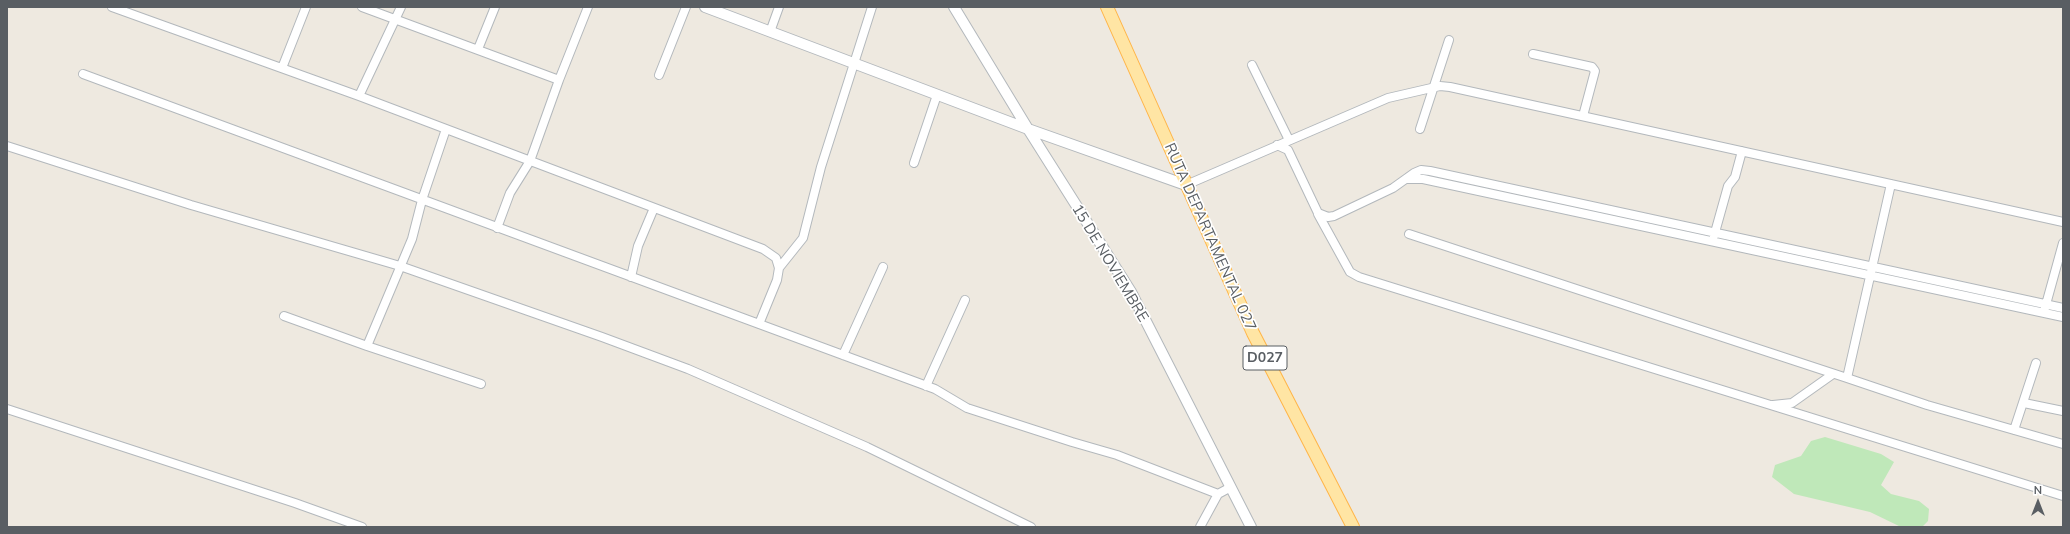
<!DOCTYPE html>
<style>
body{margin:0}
#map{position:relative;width:2070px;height:534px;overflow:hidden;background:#eee9e0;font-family:Mulish,sans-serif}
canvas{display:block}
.frame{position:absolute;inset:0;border:8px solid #595e63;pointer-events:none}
.north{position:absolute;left:2018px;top:482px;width:40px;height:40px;-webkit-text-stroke:3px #fff;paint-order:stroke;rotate:0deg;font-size:11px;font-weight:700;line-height:16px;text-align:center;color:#595e63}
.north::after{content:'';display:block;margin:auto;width:14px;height:18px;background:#595e63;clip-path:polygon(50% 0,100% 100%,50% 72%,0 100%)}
</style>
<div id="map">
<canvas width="2070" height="534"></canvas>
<div class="frame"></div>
<div class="north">N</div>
</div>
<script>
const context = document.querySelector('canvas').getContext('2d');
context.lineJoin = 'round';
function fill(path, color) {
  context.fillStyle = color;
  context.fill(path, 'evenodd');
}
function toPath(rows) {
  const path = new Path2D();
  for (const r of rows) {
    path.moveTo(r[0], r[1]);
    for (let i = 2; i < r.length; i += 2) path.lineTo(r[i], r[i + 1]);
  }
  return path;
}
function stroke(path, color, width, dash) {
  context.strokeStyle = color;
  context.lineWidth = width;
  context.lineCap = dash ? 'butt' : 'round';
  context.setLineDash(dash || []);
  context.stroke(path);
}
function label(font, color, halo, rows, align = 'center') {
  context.font = font + ' Mulish,sans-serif';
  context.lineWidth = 3.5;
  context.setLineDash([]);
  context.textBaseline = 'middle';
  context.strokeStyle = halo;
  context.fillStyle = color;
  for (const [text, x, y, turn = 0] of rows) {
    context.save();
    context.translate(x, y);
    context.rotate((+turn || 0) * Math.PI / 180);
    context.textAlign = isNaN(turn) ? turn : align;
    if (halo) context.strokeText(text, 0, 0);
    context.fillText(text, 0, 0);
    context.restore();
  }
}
const green = toPath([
 [1825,437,1881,454,1894,462,1881,485,1891,494,1919,501,1929,509,1928,521,1922,527,1901,527,1870,512,1794,494,1772,477,1775,465,1801,456,1811,441]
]);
const minor = toPath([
 [112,7,359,96,763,249,776,258,779,268,777,280,759,324],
 [362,7,559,80],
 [770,32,779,7],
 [478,49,495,7],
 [1533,54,1592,67,1595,71,1583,116],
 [1252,65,1289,140],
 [282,68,306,7],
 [83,74,870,365,935,389,967,408,1072,442,1117,455,1218,494,1231,487],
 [659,75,686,7],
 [359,96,401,7],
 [1420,129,1449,40],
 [1277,145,1288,150,1318,213,1328,217,1334,216,1393,188,1414,173,1421,170,1430,171,2063,308],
 [7,146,191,205,400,266,602,337,688,369,867,447,1031,527],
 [914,163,937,95],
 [1408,179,1423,179,2063,317],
 [1891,184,1847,378,1927,405,2063,444],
 [1186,185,1388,98,1440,86,1450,87,2063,222],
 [1318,214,1350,272,1359,277,2063,496],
 [497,228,510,193,530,161,559,80,588,7],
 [1409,234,1847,378],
 [1714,236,1728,186,1735,177,1742,151],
 [779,268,803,238,821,167,872,7],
 [631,277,638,246,654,208],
 [2045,308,2063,243],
 [284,316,367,346,481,384],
 [367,346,412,239,422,200,446,129],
 [843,355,883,267],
 [926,386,965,300],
 [2024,403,2063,411],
 [1773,405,1792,403,1833,374],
 [7,409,295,503,362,527],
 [2014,430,2036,363],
 [1200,527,1218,494]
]);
const tertiary = toPath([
 [705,7,1028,129,1186,185],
 [954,7,1028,129,1131,292,1251,527]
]);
const primary = toPath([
 [1107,7,1253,333,1353,527]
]);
const shields = [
 [1265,358,44]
];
const shieldNames = [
 ["D027",1265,358]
];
const streetNames = [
 ["RUTA DEPARTAMENTAL 027",1210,237,66],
 ["15 DE NOVIEMBRE",1110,263,59]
];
fill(green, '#bfe8b9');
stroke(minor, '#b3b8bc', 10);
stroke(tertiary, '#b3b8bc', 12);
stroke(primary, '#ffb548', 14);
stroke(minor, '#fff', 8);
stroke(tertiary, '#fff', 10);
stroke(primary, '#ffe5a4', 12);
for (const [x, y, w] of shields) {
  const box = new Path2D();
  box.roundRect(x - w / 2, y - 12, w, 24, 3);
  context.fillStyle = '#fff';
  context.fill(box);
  stroke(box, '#595e63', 1);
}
label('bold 14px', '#595e63', null, shieldNames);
label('15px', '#595e63', '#fff', streetNames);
</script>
